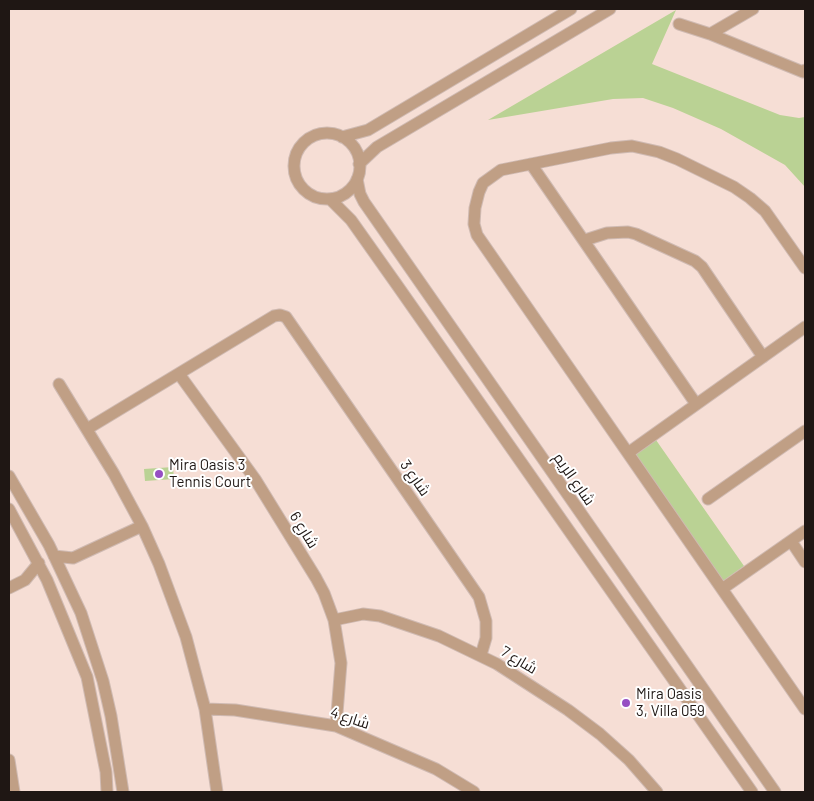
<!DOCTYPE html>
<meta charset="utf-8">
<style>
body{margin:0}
#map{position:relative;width:814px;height:801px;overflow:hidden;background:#f6ded5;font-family:Barlow,sans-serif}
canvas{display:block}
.frame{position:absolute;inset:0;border:10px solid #1f1714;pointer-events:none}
</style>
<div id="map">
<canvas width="814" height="801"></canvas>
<div class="frame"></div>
</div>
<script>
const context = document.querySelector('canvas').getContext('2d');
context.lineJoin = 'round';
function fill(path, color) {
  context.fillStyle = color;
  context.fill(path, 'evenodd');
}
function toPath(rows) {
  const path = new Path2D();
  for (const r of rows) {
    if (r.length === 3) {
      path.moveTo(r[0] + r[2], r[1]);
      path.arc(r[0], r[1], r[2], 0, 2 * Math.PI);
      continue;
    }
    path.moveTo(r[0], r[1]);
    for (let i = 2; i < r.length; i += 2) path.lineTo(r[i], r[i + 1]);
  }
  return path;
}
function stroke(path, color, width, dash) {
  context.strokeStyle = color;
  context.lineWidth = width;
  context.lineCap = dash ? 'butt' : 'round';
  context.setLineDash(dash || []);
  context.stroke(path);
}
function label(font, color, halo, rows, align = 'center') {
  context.font = font + ' Barlow,Cairo,sans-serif';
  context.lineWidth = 4;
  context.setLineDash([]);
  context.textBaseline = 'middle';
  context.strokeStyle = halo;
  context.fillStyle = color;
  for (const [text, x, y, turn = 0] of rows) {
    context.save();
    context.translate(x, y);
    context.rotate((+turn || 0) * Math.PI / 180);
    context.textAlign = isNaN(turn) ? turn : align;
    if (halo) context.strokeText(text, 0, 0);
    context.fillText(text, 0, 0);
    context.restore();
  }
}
const green = toPath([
 [676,10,652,64,780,115,799,118,805,117,805,187,785,165,721,129,673,108,643,98,613,99,488,120],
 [656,440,744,566,723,581,635,455],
 [173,467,174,479,145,481,144,469]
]);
const minor = toPath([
 [753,9,710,34,803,72,805,70],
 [679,24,710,34],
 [327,166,33],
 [342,137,368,130,571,9],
 [359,164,377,147,610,9],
 [531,164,696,404],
 [357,179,360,194,364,202,775,792],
 [330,199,351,220,397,285,752,792],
 [585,240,607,233,628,232,636,234,695,261,702,267,763,357],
 [805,268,765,211,750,198,734,187,677,159,659,152,632,146,611,148,501,170,483,183,479,192,475,208,474,224,477,235,805,709],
 [179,374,255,479,316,578,324,593,334,620,341,663,336,726],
 [59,384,114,474,142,526,159,564,186,637,205,709,217,792],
 [87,429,274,316,280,315,286,317,479,597,486,621,486,638,481,655],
 [628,453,805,327],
 [9,476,49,545,81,613,103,681,111,716,123,792],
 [708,499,805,431],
 [9,509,47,580,87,677,106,772,107,792],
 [791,541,805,562],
 [54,556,73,558,142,526],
 [9,588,25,580,39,563],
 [722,589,805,531],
 [334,620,363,614,380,616,439,636,497,664,568,710,600,734,629,760,657,792],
 [205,709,235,710,336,726,436,769,474,792],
 [9,760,14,792]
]);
const markers = [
 [159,474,5,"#964fc3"],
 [626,703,5,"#964fc3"]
];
const poiNames = [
 ["Mira Oasis 3",169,465],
 ["Tennis Court",169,482],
 ["Mira Oasis",636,694],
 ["3, Villa 059",636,711]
];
const streetNames = [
 ["شارع 3",415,478,55],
 ["شارع الريم",574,479,55],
 ["شارع 6",304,530,58],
 ["شارع 7",519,660,31],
 ["شارع 4",350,718,18]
];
fill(green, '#bad294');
stroke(minor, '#cfbab2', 13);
stroke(minor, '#c09f85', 11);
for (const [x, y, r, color] of markers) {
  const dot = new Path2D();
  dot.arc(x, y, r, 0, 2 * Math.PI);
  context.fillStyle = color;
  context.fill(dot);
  stroke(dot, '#fff', 2);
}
label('15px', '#1f1714', '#fff', poiNames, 'left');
label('15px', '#1f1714', '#fff', streetNames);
</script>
